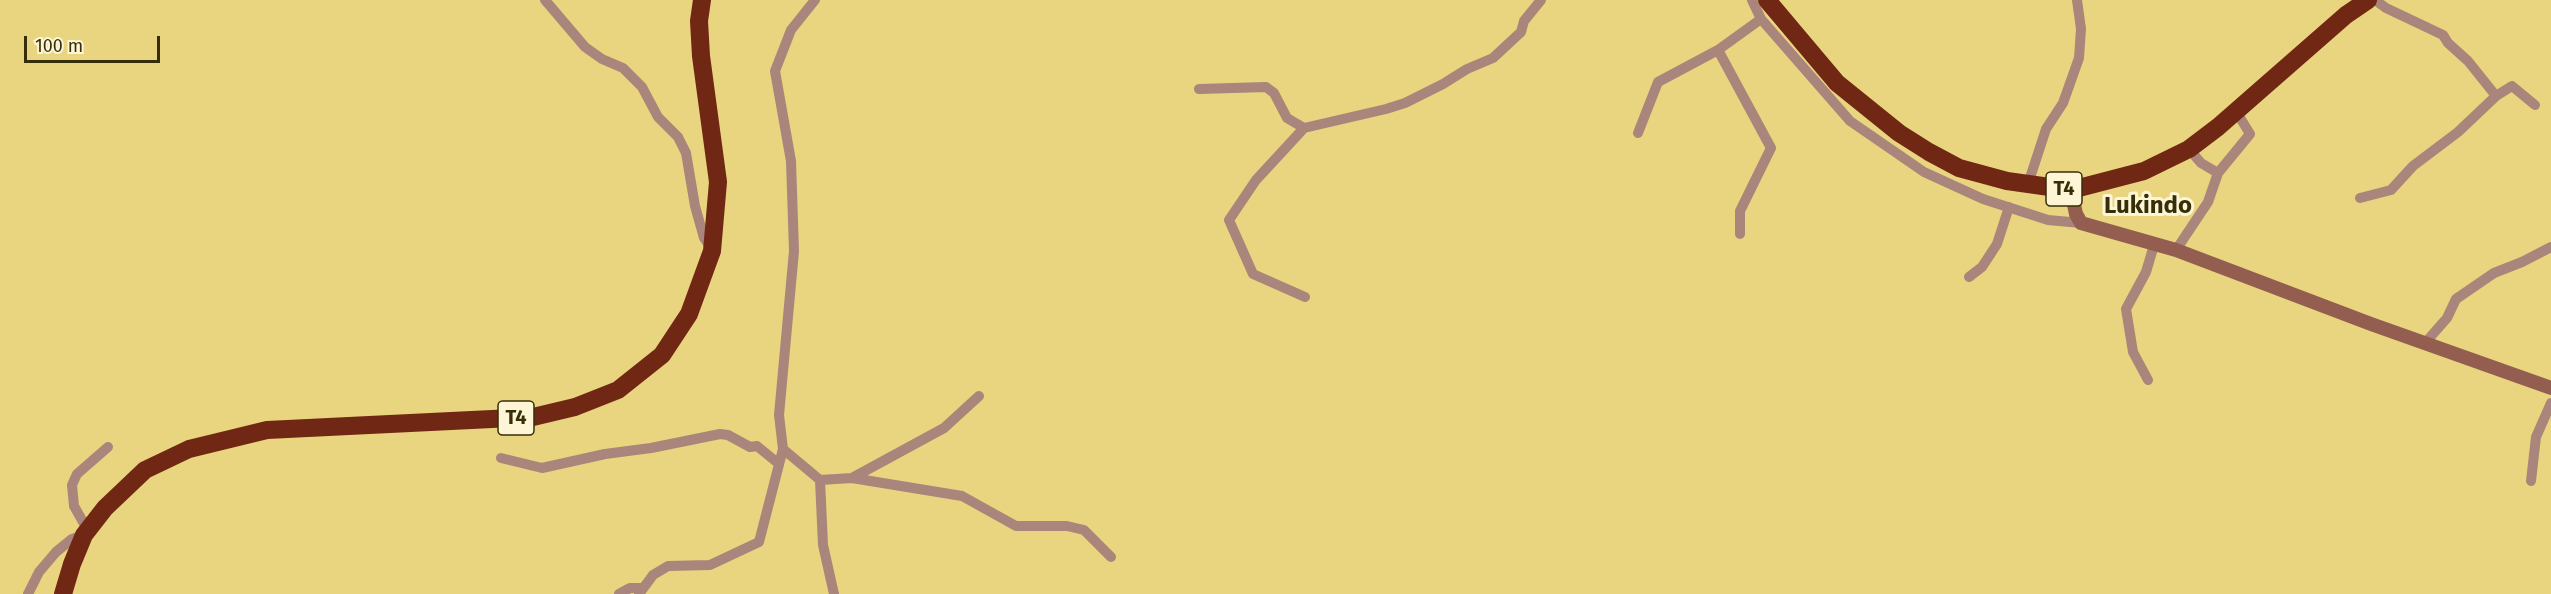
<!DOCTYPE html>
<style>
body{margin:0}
#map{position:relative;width:2551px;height:594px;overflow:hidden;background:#e9d47f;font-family:"Fira Sans",sans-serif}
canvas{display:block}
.scale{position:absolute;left:24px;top:36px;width:136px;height:27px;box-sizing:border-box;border:3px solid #362e09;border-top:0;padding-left:8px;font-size:18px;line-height:21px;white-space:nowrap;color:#362e09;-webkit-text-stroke:4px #fdf5d5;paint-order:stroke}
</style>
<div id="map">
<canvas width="2551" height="594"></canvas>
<div class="scale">100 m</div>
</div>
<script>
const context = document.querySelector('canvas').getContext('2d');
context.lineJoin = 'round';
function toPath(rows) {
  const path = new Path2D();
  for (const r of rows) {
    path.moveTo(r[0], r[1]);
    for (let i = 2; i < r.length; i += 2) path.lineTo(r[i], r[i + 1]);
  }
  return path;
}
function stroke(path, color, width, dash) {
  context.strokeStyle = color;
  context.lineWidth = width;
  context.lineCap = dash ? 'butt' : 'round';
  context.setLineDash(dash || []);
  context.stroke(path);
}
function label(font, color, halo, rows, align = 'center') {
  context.font = font + ' "Fira Sans",sans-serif';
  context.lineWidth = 6;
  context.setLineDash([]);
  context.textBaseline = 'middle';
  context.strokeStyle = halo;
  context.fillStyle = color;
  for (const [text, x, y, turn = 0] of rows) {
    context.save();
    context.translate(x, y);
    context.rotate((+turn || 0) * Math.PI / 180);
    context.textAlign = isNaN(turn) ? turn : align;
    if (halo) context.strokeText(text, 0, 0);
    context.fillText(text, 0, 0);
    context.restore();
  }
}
const street = toPath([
 [545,0,585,47,602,59,623,68,642,87,658,117,678,137,686,153,695,206,704,238,711,248],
 [1752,0,1761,19,1850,121,1924,172,1983,199,2048,220,2081,223],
 [2375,0,2386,8,2443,35,2448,43,2468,61,2496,96],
 [1718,50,1771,148,1740,211,1740,234],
 [1199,89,1266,87,1274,93,1287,118,1304,128,1386,109,1405,103,1443,84,1467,69,1493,58,1521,32,1524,21,1541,0],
 [1304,128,1256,180,1229,220,1253,274,1305,297],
 [1638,133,1658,82,1718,50,1761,19],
 [2189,149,2201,163,2218,173],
 [2028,184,2046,129,2063,103,2079,58,2081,29,2077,0],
 [2360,198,2391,190,2413,166,2458,132,2496,96,2512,86,2535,105],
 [2176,250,2208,202,2218,173,2250,134,2236,111],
 [1969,277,1982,267,1997,244,2009,207],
 [2425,343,2447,318,2456,299,2494,273,2522,262,2551,247],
 [2148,380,2133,352,2126,309,2146,272,2154,245],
 [783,449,820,480,823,545,834,594],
 [501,458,542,468,605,454,651,448,720,434,728,435,750,447,757,446,779,464],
 [852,478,944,428,979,396],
 [820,480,852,478,962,496,1016,526,1067,526,1084,530,1111,557],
 [2531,481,2536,437,2551,403],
 [87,529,74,506,72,485,77,474,108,447],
 [28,594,39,572,56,552,72,539,84,535],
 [619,594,630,588,641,588],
 [639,594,653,575,668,566,710,565,759,542,783,449,779,415,794,251,791,161,775,71,791,30,815,0]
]);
const secondary = toPath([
 [2071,190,2076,214,2081,223,2176,250,2371,324,2551,388]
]);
const highway = toPath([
 [1767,0,1837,83,1899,133,1929,152,1959,168,2007,181,2071,190,2144,171,2189,149,2218,127,2346,15,2368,0],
 [63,594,72,564,84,535,105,508,145,470,189,449,267,430,533,417,575,407,618,390,662,355,689,314,712,251,718,182,701,56,699,21,702,0]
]);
const shields = [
 [2064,189,36],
 [516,418,36]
];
const shieldNames = [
 ["T4",2064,189],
 ["T4",516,418]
];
const quarterNames = [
 ["Lukindo",2148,206]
];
stroke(street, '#aa857b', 10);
stroke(secondary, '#935e50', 14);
stroke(highway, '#702714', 18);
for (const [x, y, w] of shields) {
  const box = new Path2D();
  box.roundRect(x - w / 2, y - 17, w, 34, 4.5);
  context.fillStyle = '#fdf5d5';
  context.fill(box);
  stroke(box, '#362e09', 1.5);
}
label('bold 20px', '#362e09', null, shieldNames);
label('bold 24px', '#362e09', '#fdf5d5', quarterNames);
</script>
